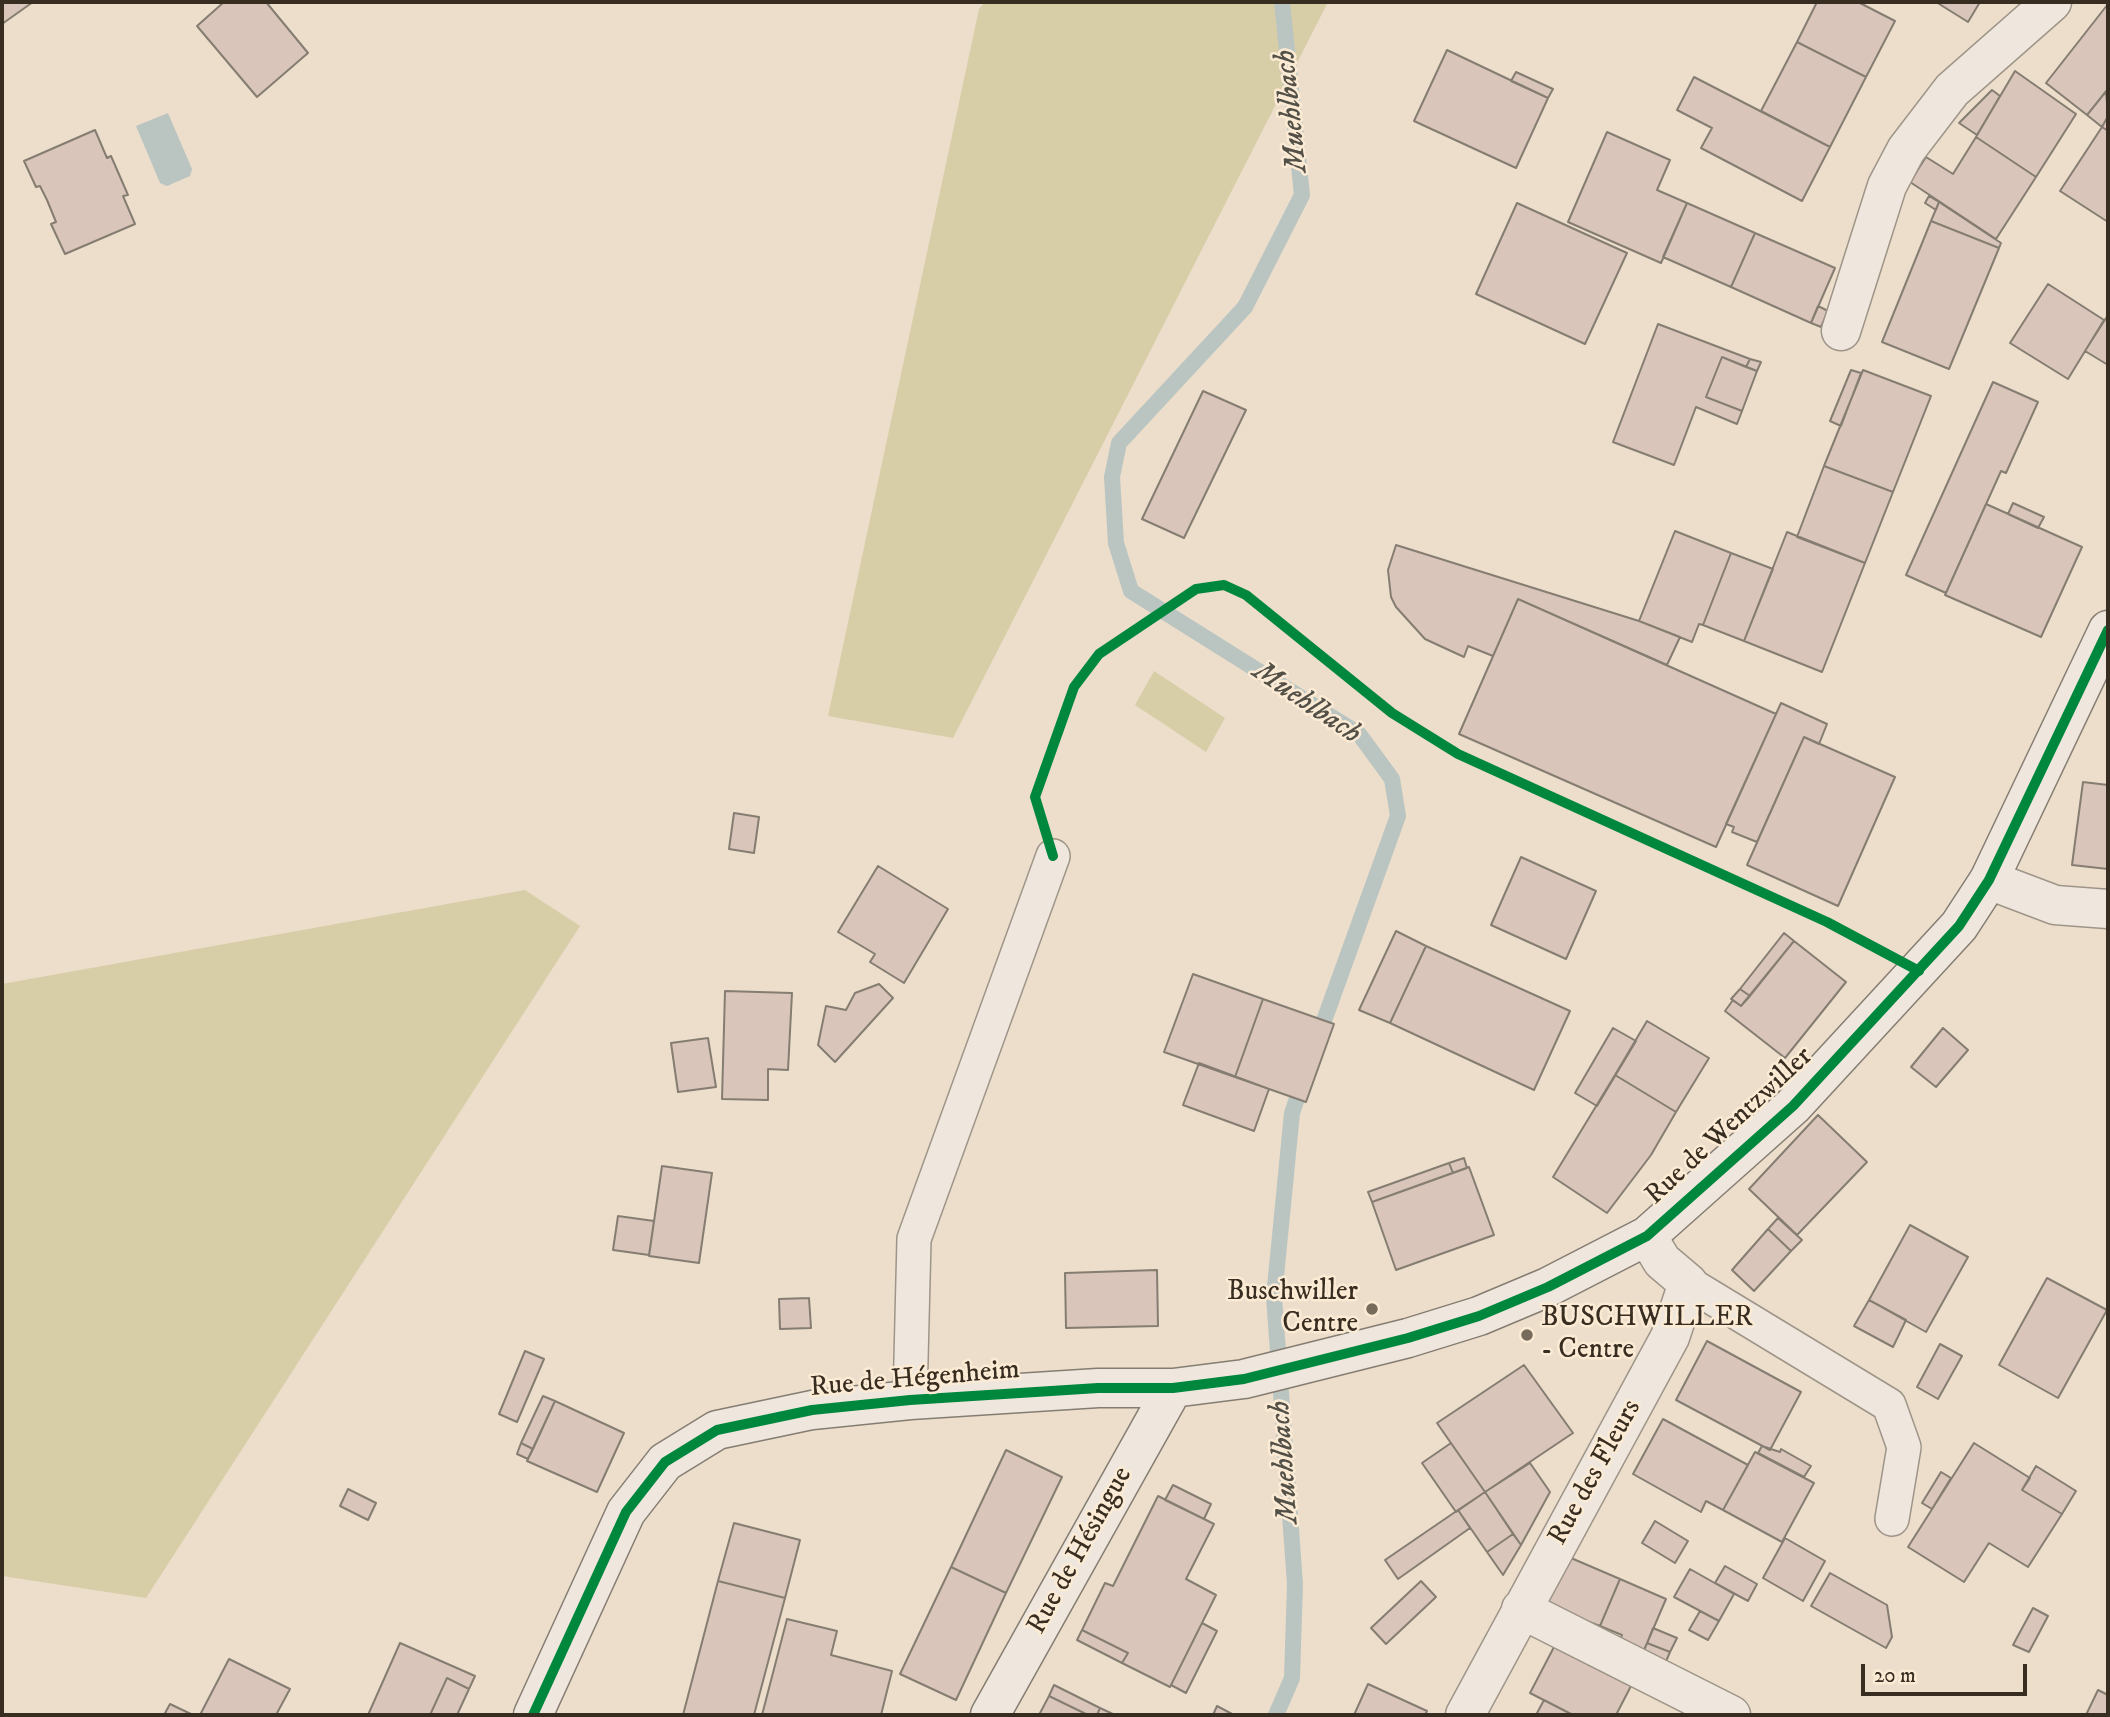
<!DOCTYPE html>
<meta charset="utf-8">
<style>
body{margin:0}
#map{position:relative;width:2110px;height:1717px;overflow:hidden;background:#ecdecb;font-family:"IM FELL DW Pica",serif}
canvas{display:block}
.frame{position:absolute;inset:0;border:4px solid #382d21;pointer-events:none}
.scale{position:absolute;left:1861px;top:1664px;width:166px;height:32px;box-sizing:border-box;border:4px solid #382d21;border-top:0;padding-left:9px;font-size:21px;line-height:24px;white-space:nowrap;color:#382d21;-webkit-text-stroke:5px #fcebd4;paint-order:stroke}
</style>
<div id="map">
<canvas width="2110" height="1717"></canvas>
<div class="frame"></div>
<div class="scale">20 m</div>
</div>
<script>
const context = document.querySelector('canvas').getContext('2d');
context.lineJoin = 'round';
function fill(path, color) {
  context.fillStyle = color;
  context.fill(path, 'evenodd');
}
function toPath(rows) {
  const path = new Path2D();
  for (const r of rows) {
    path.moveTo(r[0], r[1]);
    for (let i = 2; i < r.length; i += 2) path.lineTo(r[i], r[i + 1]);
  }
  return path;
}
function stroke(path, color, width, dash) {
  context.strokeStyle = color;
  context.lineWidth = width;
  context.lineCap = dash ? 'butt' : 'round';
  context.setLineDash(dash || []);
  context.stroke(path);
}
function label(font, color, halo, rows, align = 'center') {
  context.font = font + ' "IM FELL DW Pica",serif';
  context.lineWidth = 5;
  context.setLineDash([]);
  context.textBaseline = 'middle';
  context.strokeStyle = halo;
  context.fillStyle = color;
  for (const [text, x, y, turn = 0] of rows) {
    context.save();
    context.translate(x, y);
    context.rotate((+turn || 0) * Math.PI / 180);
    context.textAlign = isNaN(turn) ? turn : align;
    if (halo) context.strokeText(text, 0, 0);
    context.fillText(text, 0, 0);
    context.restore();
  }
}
const green = toPath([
 [985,2,1328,2,953,738,828,716,979,9],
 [1154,671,1225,718,1206,752,1135,705],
 [525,890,580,926,146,1598,2,1576,2,984]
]);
const water = toPath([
 [168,113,192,169,190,176,167,186,160,183,136,126]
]);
const stream = toPath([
 [1282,2,1302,195,1245,307,1119,443,1112,477,1116,543,1131,591,1359,734,1392,779,1398,816,1317,1040],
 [1276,1715,1292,1678,1295,1584,1274,1297,1292,1113,1303,1081]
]);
const building = toPath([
 [2,2,33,2,2,24,2,2],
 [224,2,266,2,308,53,257,97,197,26,224,2],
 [1817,2,1858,2,1895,21,1866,77,1797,42,1817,2],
 [1936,2,1980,2,1968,22,1936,2],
 [2108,4,2108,89,2087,115,2046,83,2108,4],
 [1797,42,1866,77,1830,147,1761,111,1797,42],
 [1447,50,1548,98,1516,168,1414,121,1447,50],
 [2015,71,2076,114,2036,177,1976,137,2015,71],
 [1516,72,1553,89,1548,98,1511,81,1516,72],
 [1694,77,1830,147,1802,201,1701,148,1712,128,1677,110,1694,77],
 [1992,90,2000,96,1977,135,1959,123,1992,90],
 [2106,91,2108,116,2102,127,2087,115,2106,91],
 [2108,116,2108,131,2102,127,2108,116],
 [2102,127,2108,131,2108,222,2060,191,2102,127],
 [95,130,107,158,111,156,128,195,123,196,135,224,65,254,51,224,56,222,47,200,40,186,36,187,24,161,95,130],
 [1607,132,1670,160,1657,190,1687,203,1661,263,1568,222,1607,132],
 [1976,137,2036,177,1996,239,1910,182,1926,157,1953,174,1976,137],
 [1929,196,1939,202,1936,210,1925,203,1929,196],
 [1939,202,2001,243,1999,248,1931,221,1939,202],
 [1517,203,1627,253,1585,344,1476,294,1517,203],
 [1687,203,1755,233,1731,287,1663,257,1687,203],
 [1931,221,1999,248,1949,369,1882,342,1931,221],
 [1755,233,1835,268,1811,323,1731,287,1755,233],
 [2048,284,2104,320,2068,379,2010,343,2048,284],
 [1818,306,1828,311,1821,327,1811,323,1818,306],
 [2108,315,2108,365,2085,351,2108,315],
 [1658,324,1750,359,1746,367,1722,357,1706,397,1742,411,1737,424,1696,407,1674,465,1613,442,1658,324],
 [1722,357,1757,371,1742,411,1706,397,1722,357],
 [1750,359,1761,362,1757,371,1746,367,1750,359],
 [1851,370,1861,373,1841,426,1830,421,1851,370],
 [1863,370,1931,396,1893,492,1824,466,1863,370],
 [1993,382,2038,402,2006,473,2001,471,1946,593,1906,575,1993,382],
 [1203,391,1246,410,1184,538,1142,519,1203,391],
 [1824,466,1893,492,1865,563,1797,537,1824,466],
 [2013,503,2044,517,2038,528,2008,514,2013,503],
 [1986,504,2082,547,2041,637,1945,595,1986,504],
 [1675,531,1731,553,1703,625,1699,624,1692,642,1639,621,1675,531],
 [1787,532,1865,563,1822,672,1744,641,1787,532],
 [1396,545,1639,621,1680,637,1667,665,1518,599,1493,656,1468,646,1464,657,1425,639,1396,607,1391,597,1388,570,1396,545],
 [1731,553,1773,569,1744,641,1703,625,1731,553],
 [1518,599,1776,714,1716,847,1459,734,1518,599],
 [1781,703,1827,724,1819,744,1804,737,1757,842,1732,832,1734,827,1726,824,1781,703],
 [1804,737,1895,777,1838,906,1747,865,1804,737],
 [2083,782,2108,785,2108,869,2072,865,2083,782],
 [734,813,759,817,754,853,729,849,734,813],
 [1521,857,1596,891,1566,959,1491,925,1521,857],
 [878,866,948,909,904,983,870,962,875,954,838,932,878,866],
 [1396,931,1426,946,1390,1023,1359,1010,1396,931],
 [1784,933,1794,941,1750,996,1740,989,1784,933],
 [1794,941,1846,982,1785,1058,1725,1011,1733,1000,1741,1006,1794,941],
 [1426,946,1570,1011,1534,1090,1390,1023,1426,946],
 [1193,974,1263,999,1235,1077,1164,1052,1193,974],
 [879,984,893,998,835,1062,818,1045,826,1006,846,1010,855,993,879,984],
 [1740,989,1750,996,1741,1006,1731,999,1740,989],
 [725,991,792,993,788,1070,768,1069,768,1100,722,1099,725,991],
 [1263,999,1334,1024,1306,1102,1235,1077,1263,999],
 [1647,1021,1709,1058,1676,1112,1615,1075,1647,1021],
 [1613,1028,1636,1041,1597,1106,1575,1093,1613,1028],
 [1943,1028,1968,1050,1936,1087,1911,1067,1943,1028],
 [708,1038,716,1087,678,1092,671,1043,708,1038],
 [1199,1063,1269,1089,1254,1131,1183,1105,1199,1063],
 [1615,1075,1676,1112,1651,1155,1607,1213,1553,1177,1615,1075],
 [1818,1115,1867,1162,1797,1235,1749,1189,1818,1115],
 [1464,1158,1467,1168,1453,1173,1449,1163,1464,1158],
 [1449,1163,1453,1173,1372,1202,1368,1192,1449,1163],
 [662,1166,712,1173,699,1263,649,1256,662,1166],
 [1469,1167,1494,1235,1396,1270,1372,1202,1469,1167],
 [618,1216,654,1221,649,1255,613,1250,618,1216],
 [1778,1218,1802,1240,1791,1251,1768,1229,1778,1218],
 [1910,1225,1968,1257,1926,1332,1869,1300,1910,1225],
 [1768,1229,1791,1251,1754,1291,1732,1270,1768,1229],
 [1157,1270,1158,1326,1066,1328,1065,1273,1157,1270],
 [2047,1278,2107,1310,2058,1398,1999,1365,2047,1278],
 [809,1298,811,1328,780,1329,779,1299,809,1298],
 [1869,1300,1906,1320,1893,1347,1854,1326,1869,1300],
 [1707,1341,1801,1392,1770,1450,1676,1400,1707,1341],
 [1940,1344,1962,1356,1938,1399,1917,1387,1940,1344],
 [525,1351,544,1359,517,1422,499,1414,525,1351],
 [1524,1365,1573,1433,1485,1492,1437,1423,1524,1365],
 [543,1396,555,1401,533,1449,521,1443,543,1396],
 [555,1401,624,1433,597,1492,527,1461,555,1401],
 [1663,1419,1748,1465,1723,1510,1706,1501,1701,1512,1633,1474,1663,1419],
 [521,1443,533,1449,528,1459,517,1454,521,1443],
 [1451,1443,1485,1492,1456,1512,1422,1463,1451,1443],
 [1974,1443,2030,1478,2022,1490,2062,1514,2028,1567,1989,1543,1964,1582,1908,1547,1974,1443],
 [1762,1446,1780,1452,1781,1449,1811,1466,1804,1477,1758,1453,1762,1446],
 [1006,1450,1062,1477,1006,1593,951,1567,1006,1450],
 [1755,1452,1814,1483,1782,1542,1723,1510,1755,1452],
 [1530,1463,1550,1492,1521,1545,1485,1492,1530,1463],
 [2036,1466,2076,1491,2062,1514,2022,1490,2036,1466],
 [1941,1472,1951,1478,1932,1509,1922,1503,1941,1472],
 [1173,1485,1211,1504,1204,1519,1165,1500,1173,1485],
 [348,1489,376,1503,368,1520,340,1506,348,1489],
 [1485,1492,1513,1534,1487,1552,1458,1510,1485,1492],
 [1158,1496,1214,1524,1186,1579,1216,1595,1170,1687,1122,1663,1128,1653,1082,1630,1105,1583,1113,1586,1158,1496],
 [1458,1510,1470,1528,1398,1579,1385,1560,1458,1510],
 [1655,1521,1688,1541,1675,1563,1642,1543,1655,1521],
 [734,1523,800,1540,785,1598,718,1581,734,1523],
 [1513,1534,1521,1545,1503,1575,1487,1552,1513,1534],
 [1785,1538,1825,1561,1803,1601,1763,1578,1785,1538],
 [1564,1555,1620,1579,1600,1626,1544,1605,1564,1555],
 [1725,1566,1757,1584,1748,1601,1715,1583,1725,1566],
 [951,1567,1006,1593,956,1700,900,1674,951,1567],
 [1690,1569,1734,1594,1719,1621,1674,1597,1690,1569],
 [1830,1573,1887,1605,1892,1637,1886,1648,1811,1606,1830,1573],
 [1620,1579,1666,1599,1642,1655,1618,1644,1622,1635,1600,1626,1620,1579],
 [718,1581,785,1598,754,1715,683,1715,718,1581],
 [1421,1581,1436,1597,1386,1644,1371,1628,1421,1581],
 [2033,1608,2048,1616,2029,1652,2013,1645,2033,1608],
 [1700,1611,1719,1621,1708,1640,1689,1630,1700,1611],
 [787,1619,837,1631,831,1655,892,1671,881,1715,762,1715,787,1619],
 [1202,1623,1217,1631,1186,1693,1171,1685,1202,1623],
 [1653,1628,1677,1638,1670,1652,1647,1643,1653,1628],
 [1082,1630,1128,1653,1122,1663,1077,1640,1082,1630],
 [400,1643,475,1676,469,1689,447,1678,430,1715,368,1715,400,1643],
 [1647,1643,1670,1652,1664,1666,1641,1657,1647,1643],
 [1554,1647,1631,1686,1616,1715,1573,1715,1530,1693,1554,1647],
 [229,1659,290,1689,276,1715,200,1715,229,1659],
 [447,1678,469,1689,457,1715,430,1715,447,1678],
 [1368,1684,1427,1711,1425,1715,1354,1715,1368,1684],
 [1054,1685,1100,1708,1097,1715,1088,1715,1049,1696,1054,1685],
 [2098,1690,2108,1695,2108,1715,2086,1715,2098,1690],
 [1049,1696,1088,1715,1039,1715,1049,1696],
 [1544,1700,1573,1715,1536,1715,1544,1700],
 [170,1704,193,1715,164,1715,170,1704],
 [1217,1706,1234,1715,1213,1715,1217,1706],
 [1100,1708,1115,1715,1097,1715,1100,1708]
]);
const lane = toPath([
 [1688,1283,1889,1405,1904,1447,1892,1519],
 [910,1400,914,1239,1053,856]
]);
const street = toPath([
 [1841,331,1887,186,1906,150,1952,90,2052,2],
 [1989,880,2055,905,2108,909],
 [1521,1609,1731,1715],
 [1465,1715,1670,1337,1688,1283,1662,1261,1647,1236]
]);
const secondary = toPath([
 [533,1715,626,1512,665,1462,717,1430,812,1410,910,1400,1098,1388,1173,1388,1244,1379,1408,1338,1479,1316,1548,1287,1647,1236,1793,1106,1959,926,1989,880,2108,630],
 [990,1715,1173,1388]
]);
const cycleway = toPath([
 [1053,856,1035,797,1074,687,1099,654,1196,589,1224,585,1246,595,1392,713,1458,754,1827,922,1919,971],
 [533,1715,626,1512,665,1462,717,1430,812,1410,910,1400,1098,1388,1173,1388,1244,1379,1408,1338,1479,1316,1548,1287,1647,1236,1793,1106,1959,926,1989,880,2108,630]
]);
const markers = [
 [1372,1309,7,"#776b5c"],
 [1527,1335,7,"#776b5c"]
];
const streetNames = [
 ["Rue de Wentzwiller",1730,1127,-43],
 ["Rue de Hégenheim",915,1380,-5],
 ["Rue des Fleurs",1596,1473,-61],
 ["Rue de Hésingue",1081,1551,-61]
];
const poiNames = [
 ["Buschwiller",1358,1293],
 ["Centre",1358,1325],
 ["BUSCHWILLER",1541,1319,"left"],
 ["- Centre",1541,1351,"left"]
];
const waterNames = [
 ["Muehlbach",1293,111,-96],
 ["Muehlbach",1306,704,34],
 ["Muehlbach",1286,1462,-94]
];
fill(green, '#d7cea8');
fill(water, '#bac5c1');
stroke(stream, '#bac5c1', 16);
fill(building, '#dac5ba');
stroke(building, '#857d71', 2);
stroke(lane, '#9e9588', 36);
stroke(street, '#9e9588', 41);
stroke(secondary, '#857d71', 41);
stroke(lane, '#efe7de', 33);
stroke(street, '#efe7de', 38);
stroke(secondary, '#efe7de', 38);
stroke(cycleway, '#00873e', 10);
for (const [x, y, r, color] of markers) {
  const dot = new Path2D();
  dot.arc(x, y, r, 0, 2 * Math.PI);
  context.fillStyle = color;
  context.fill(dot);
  stroke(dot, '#fcebd4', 2.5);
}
label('28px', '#382d21', '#fcebd4', streetNames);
label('28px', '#382d21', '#fcebd4', poiNames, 'right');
label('italic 30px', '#535048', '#fcebd4', waterNames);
</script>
